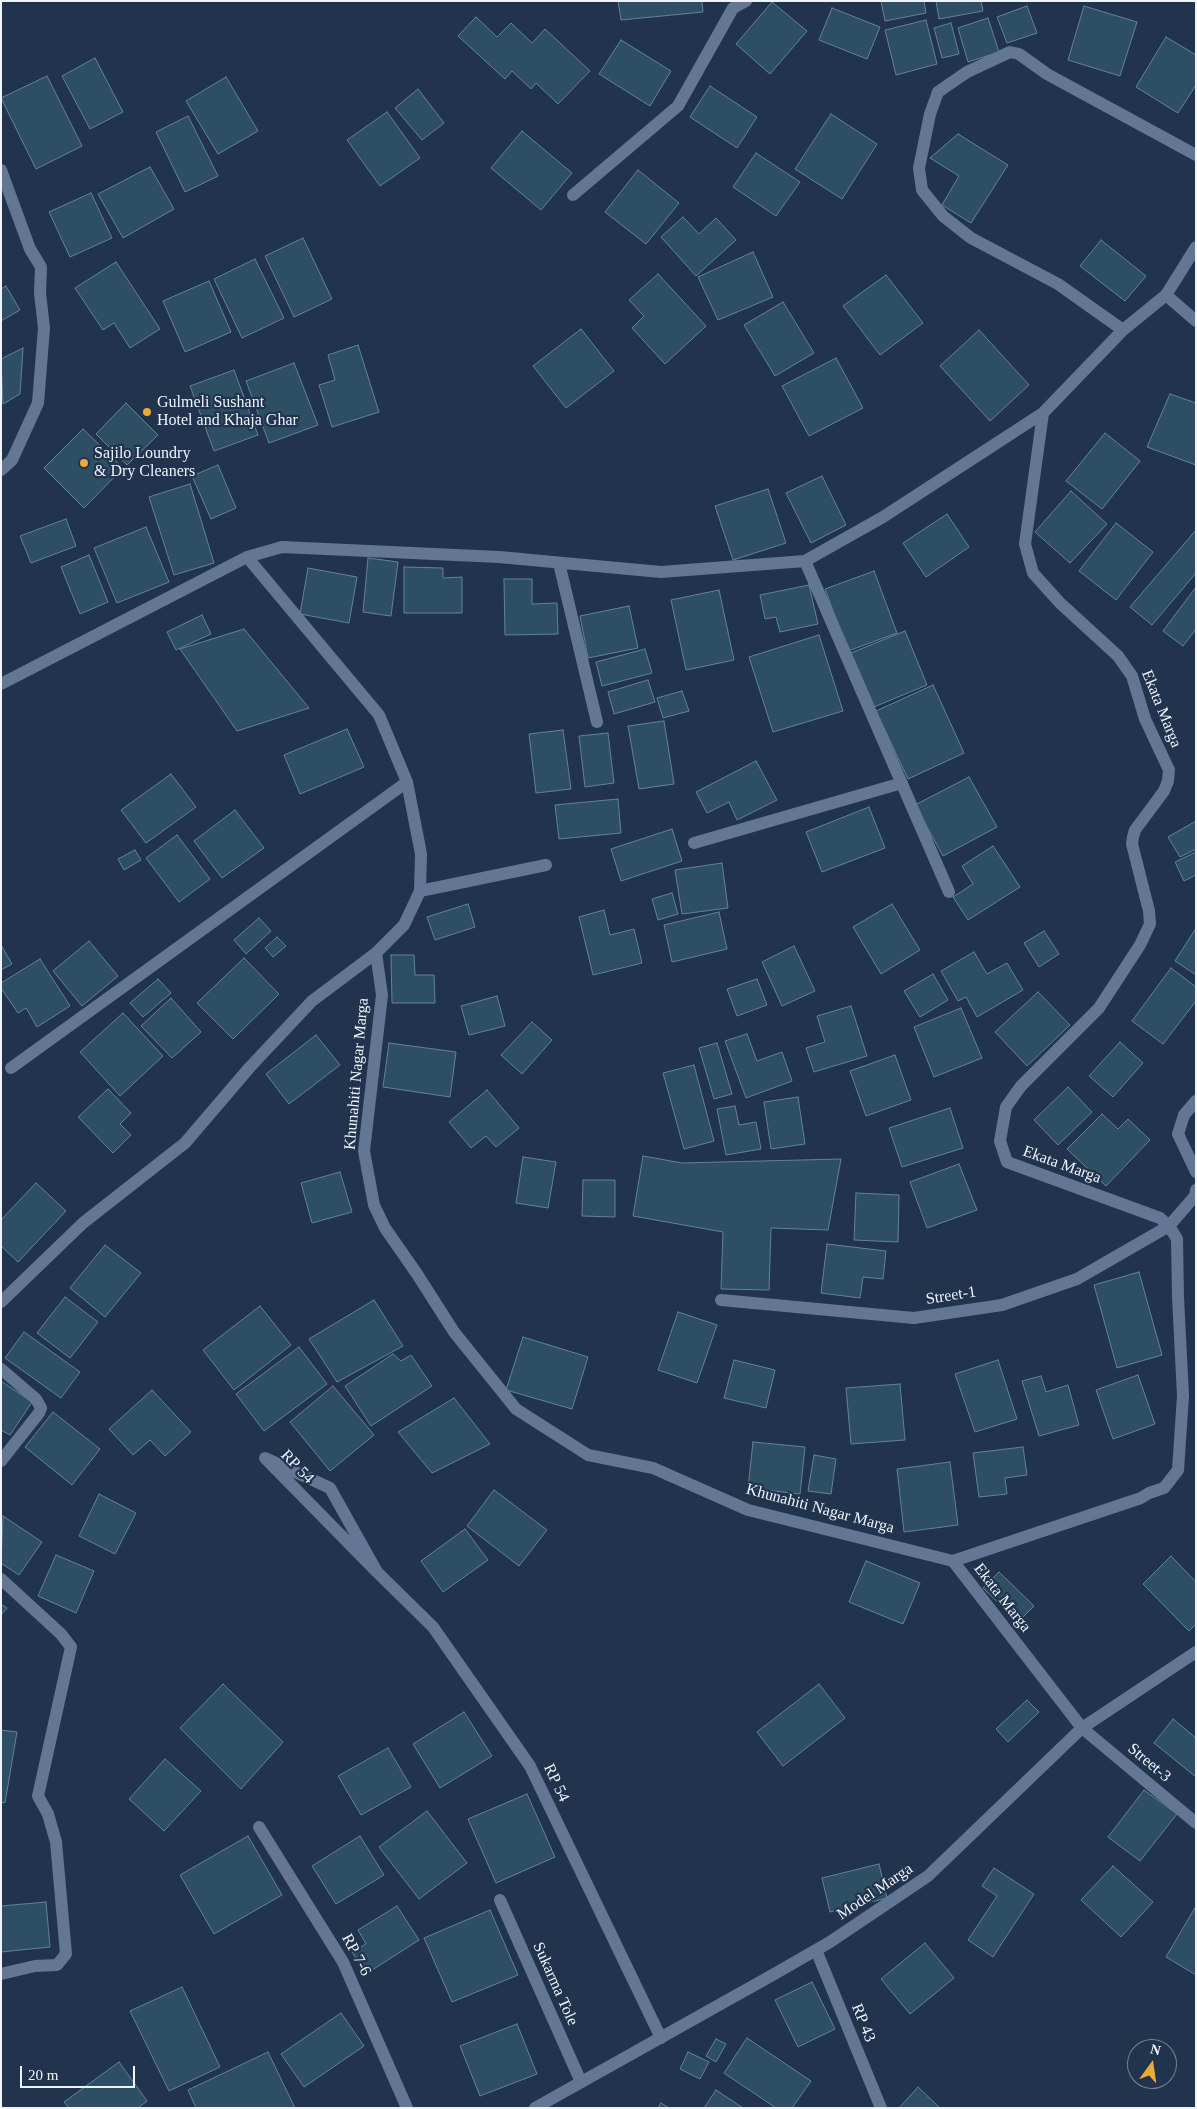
<!DOCTYPE html>
<style>
body{margin:0}
#map{position:relative;width:1197px;height:2109px;overflow:hidden;background:#22344d;font-family:"Times New Roman",serif}
canvas{display:block}
.frame{position:absolute;inset:0;border:2px solid #edf4fe;pointer-events:none}
.north{position:absolute;left:1127px;top:2039px;width:50px;height:50px;box-sizing:border-box;background:#22344d;border:1px solid #738194;border-radius:50%;rotate:14deg;font-size:14px;font-weight:700;line-height:20px;text-align:center;color:#edf4fe}
.north::after{content:'';display:block;margin:auto;width:18px;height:22px;background:#eaaa39;clip-path:polygon(50% 0,100% 100%,50% 72%,0 100%)}
.scale{position:absolute;left:20px;top:2066px;width:115px;height:22px;box-sizing:border-box;border:2px solid #edf4fe;border-top:0;padding-left:6px;font-size:15px;line-height:18px;white-space:nowrap;color:#edf4fe;-webkit-text-stroke:4px #22344d;paint-order:stroke}
</style>
<div id="map">
<canvas width="1197" height="2109"></canvas>
<div class="frame"></div>
<div class="north">N</div>
<div class="scale">20 m</div>
</div>
<script>
const context = document.querySelector('canvas').getContext('2d');
context.lineJoin = 'round';
function fill(path, color) {
  context.fillStyle = color;
  context.fill(path, 'evenodd');
}
function toPath(rows) {
  const path = new Path2D();
  for (const r of rows) {
    path.moveTo(r[0], r[1]);
    for (let i = 2; i < r.length; i += 2) path.lineTo(r[i], r[i + 1]);
  }
  return path;
}
function stroke(path, color, width, dash) {
  context.strokeStyle = color;
  context.lineWidth = width;
  context.lineCap = dash ? 'butt' : 'round';
  context.setLineDash(dash || []);
  context.stroke(path);
}
function label(font, color, halo, rows, align = 'center') {
  context.font = font + ' "Times New Roman",serif';
  context.lineWidth = 4.5;
  context.setLineDash([]);
  context.textBaseline = 'middle';
  context.strokeStyle = halo;
  context.fillStyle = color;
  for (const [text, x, y, turn = 0] of rows) {
    context.save();
    context.translate(x, y);
    context.rotate((+turn || 0) * Math.PI / 180);
    context.textAlign = isNaN(turn) ? turn : align;
    if (halo) context.strokeText(text, 0, 0);
    context.fillText(text, 0, 0);
    context.restore();
  }
}
const building = toPath([
 [618,1,702,1,703,12,621,20,618,1],
 [881,1,924,1,926,13,885,21,881,1],
 [936,1,981,1,983,11,939,19,936,1],
 [772,2,807,31,770,74,736,44,772,2],
 [1027,6,1037,33,1007,43,997,17,1027,6],
 [1084,6,1137,22,1120,76,1068,60,1084,6],
 [832,8,880,27,867,59,819,40,832,8],
 [476,17,497,37,511,23,532,43,545,29,590,71,558,104,536,83,531,89,512,71,505,79,458,36,476,17],
 [988,18,999,52,968,62,958,28,988,18],
 [926,20,937,64,896,75,885,30,926,20],
 [951,23,959,54,942,58,934,28,951,23],
 [1166,37,1196,55,1196,85,1178,113,1136,87,1166,37],
 [621,40,671,71,650,106,599,74,621,40],
 [95,58,123,112,90,129,62,76,95,58],
 [47,76,82,146,36,169,1,98,47,76],
 [226,77,258,131,218,154,186,101,226,77],
 [710,86,757,117,737,148,690,117,710,86],
 [418,89,444,123,422,140,395,108,418,89],
 [387,112,420,158,380,186,347,140,387,112],
 [831,114,877,144,842,199,795,169,831,114],
 [188,116,218,176,185,192,156,132,188,116],
 [522,131,572,173,541,210,491,168,522,131],
 [958,134,1008,165,971,223,942,205,959,176,930,158,958,134],
 [756,153,800,182,776,216,733,187,756,153],
 [150,167,174,209,123,238,98,194,150,167],
 [638,170,679,203,646,244,605,212,638,170],
 [91,193,112,238,70,257,49,212,91,193],
 [683,217,699,234,716,218,736,240,696,276,661,237,683,217],
 [303,238,332,299,294,317,265,256,303,238],
 [1101,240,1146,276,1125,301,1080,266,1101,240],
 [753,252,773,297,718,320,698,277,753,252],
 [255,259,284,318,242,338,214,279,255,259],
 [116,262,160,329,130,348,114,323,103,330,75,288,116,262],
 [658,274,706,326,665,364,632,328,644,316,629,300,658,274],
 [886,275,923,323,880,355,843,306,886,275],
 [209,281,231,332,185,352,163,301,209,281],
 [6,286,20,310,1,321,1,289,6,286],
 [783,302,814,353,775,376,744,325,783,302],
 [581,329,614,371,566,408,533,366,581,329],
 [979,330,1029,385,990,421,940,366,979,330],
 [358,345,379,412,332,427,319,385,335,380,328,355,358,345],
 [23,348,20,394,3,404,1,359,23,348],
 [836,358,863,408,809,436,782,386,836,358],
 [294,363,318,425,269,443,246,381,294,363],
 [234,370,258,435,214,451,190,386,234,370],
 [1170,394,1196,403,1196,465,1147,447,1170,394],
 [126,403,158,435,127,465,96,434,126,403],
 [83,429,123,468,84,508,44,468,83,429],
 [1105,433,1140,461,1102,509,1066,481,1105,433],
 [218,465,236,508,211,519,192,476,218,465],
 [822,476,846,525,811,543,786,493,822,476],
 [190,484,214,563,174,575,149,497,190,484],
 [768,489,786,543,733,560,715,506,768,489],
 [1071,491,1107,524,1070,563,1035,532,1071,491],
 [947,514,969,547,926,577,903,543,947,514],
 [66,519,76,546,31,563,20,536,66,519],
 [1116,523,1153,552,1116,600,1079,571,1116,523],
 [146,527,169,582,117,603,94,548,146,527],
 [1196,530,1196,573,1152,625,1130,607,1196,530],
 [89,555,108,602,80,614,61,567,89,555],
 [368,558,398,562,391,616,363,612,368,558],
 [404,567,443,568,443,578,462,577,462,613,404,613,404,567],
 [308,568,357,577,349,623,300,614,308,568],
 [874,571,897,633,848,651,825,589,874,571],
 [504,579,532,579,532,604,557,603,558,634,505,635,504,579],
 [809,585,818,624,780,632,776,617,765,619,760,595,809,585],
 [1196,587,1196,629,1183,646,1163,631,1196,587],
 [719,590,734,660,686,670,671,600,719,590],
 [629,606,638,648,588,658,580,616,629,606],
 [202,615,211,634,176,650,167,632,202,615],
 [244,629,309,708,237,731,180,649,244,629],
 [905,631,927,685,874,707,851,653,905,631],
 [819,635,843,711,773,732,749,657,819,635],
 [645,649,652,673,602,686,596,662,645,649],
 [648,680,655,702,614,714,608,692,648,680],
 [933,685,964,753,908,779,876,711,933,685],
 [682,691,689,711,663,718,657,698,682,691],
 [664,721,674,784,639,789,628,726,664,721],
 [347,729,364,767,300,794,284,755,347,729],
 [563,730,571,789,536,793,529,734,563,730],
 [608,733,614,783,585,787,579,736,608,733],
 [756,761,777,800,737,820,729,802,707,813,696,792,756,761],
 [171,774,196,807,146,843,121,810,171,774],
 [969,777,997,827,943,856,915,805,969,777],
 [618,799,621,833,559,839,555,805,618,799],
 [869,807,885,848,822,872,806,832,869,807],
 [235,810,264,848,222,878,194,841,235,810],
 [1196,821,1196,849,1180,857,1168,837,1196,821],
 [672,829,682,861,621,881,611,849,672,829],
 [177,835,210,879,179,902,146,858,177,835],
 [993,846,1020,887,968,920,953,897,973,884,962,866,993,846],
 [135,850,141,860,124,870,118,859,135,850],
 [1196,852,1196,875,1184,881,1175,862,1196,852],
 [722,863,728,908,682,914,675,870,722,863],
 [672,893,678,914,658,920,652,899,672,893],
 [468,904,475,927,435,940,427,917,468,904],
 [892,904,920,950,881,974,853,927,892,904],
 [604,910,610,935,634,929,642,963,593,975,579,917,604,910],
 [719,912,727,949,672,962,664,925,719,912],
 [259,918,271,931,246,954,234,940,259,918],
 [1196,928,1196,975,1175,961,1196,928],
 [1044,931,1059,954,1039,967,1024,943,1044,931],
 [277,937,286,946,273,957,265,948,277,937],
 [89,941,118,976,82,1006,53,971,89,941],
 [1,945,12,964,1,970,1,945],
 [794,946,815,991,782,1006,762,962,794,946],
 [974,952,987,974,1007,963,1023,990,977,1017,966,997,958,1001,941,971,974,952],
 [391,955,414,955,415,975,434,975,435,1003,392,1003,391,955],
 [244,958,279,994,233,1039,197,1003,244,958],
 [40,959,70,1006,37,1027,26,1008,18,1013,1,988,1,983,40,959],
 [1171,968,1196,987,1196,1001,1163,1044,1132,1021,1171,968],
 [933,974,948,1000,920,1017,904,991,933,974],
 [158,979,171,993,143,1017,130,1003,158,979],
 [757,979,767,1005,737,1016,727,989,757,979],
 [1038,992,1070,1025,1027,1066,995,1032,1038,992],
 [497,996,505,1026,469,1035,461,1006,497,996],
 [171,998,201,1032,172,1058,141,1026,171,998],
 [851,1006,867,1056,814,1072,806,1048,825,1042,817,1016,851,1006],
 [961,1008,982,1058,934,1077,914,1027,961,1008],
 [123,1013,163,1056,120,1096,80,1052,123,1013],
 [532,1022,552,1040,522,1074,501,1055,532,1022],
 [747,1034,757,1061,782,1052,792,1081,746,1098,725,1041,747,1034],
 [316,1035,340,1065,289,1104,266,1074,316,1035],
 [1120,1042,1143,1063,1113,1097,1089,1076,1120,1042],
 [389,1043,456,1052,450,1097,383,1087,389,1043],
 [717,1043,732,1094,714,1099,699,1048,717,1043],
 [895,1055,911,1100,866,1116,850,1071,895,1055],
 [694,1065,714,1141,684,1149,663,1073,694,1065],
 [1068,1087,1092,1112,1058,1145,1034,1120,1068,1087],
 [108,1089,131,1113,120,1124,131,1135,113,1153,78,1117,108,1089],
 [487,1090,519,1128,496,1147,486,1136,471,1148,449,1122,487,1090],
 [798,1097,805,1144,771,1149,764,1102,798,1097],
 [735,1106,739,1125,756,1122,761,1149,726,1155,717,1109,735,1106],
 [950,1108,963,1148,902,1167,889,1128,950,1108],
 [1102,1114,1118,1129,1128,1119,1150,1140,1106,1186,1067,1149,1102,1114],
 [643,1156,682,1163,841,1159,828,1230,771,1228,769,1290,721,1289,723,1232,633,1216,643,1156],
 [523,1157,556,1162,548,1208,516,1203,523,1157],
 [959,1164,977,1210,927,1228,910,1182,959,1164],
 [340,1172,352,1212,312,1223,301,1183,340,1172],
 [583,1180,615,1180,615,1217,582,1216,583,1180],
 [36,1183,66,1211,18,1262,1,1246,1,1220,36,1183],
 [856,1193,899,1195,898,1242,854,1240,856,1193],
 [827,1244,886,1251,883,1279,863,1277,860,1298,821,1293,827,1244],
 [105,1245,141,1273,105,1317,70,1288,105,1245],
 [1139,1272,1162,1355,1117,1368,1094,1285,1139,1272],
 [65,1297,98,1322,70,1358,37,1333,65,1297],
 [374,1300,403,1346,337,1382,309,1339,374,1300],
 [260,1306,291,1345,234,1390,203,1350,260,1306],
 [678,1312,717,1325,697,1383,658,1370,678,1312],
 [24,1332,80,1372,61,1398,5,1358,24,1332],
 [523,1337,588,1357,572,1409,506,1390,523,1337],
 [299,1347,327,1384,264,1431,236,1394,299,1347],
 [393,1354,401,1361,411,1355,432,1386,371,1426,345,1386,393,1354],
 [734,1360,775,1370,766,1408,724,1398,734,1360],
 [998,1360,1017,1419,975,1432,955,1374,998,1360],
 [1138,1375,1155,1424,1113,1439,1096,1390,1138,1375],
 [1041,1376,1046,1392,1068,1385,1079,1425,1039,1436,1022,1381,1041,1376],
 [1,1381,32,1402,10,1435,1,1430,1,1381],
 [900,1384,905,1440,851,1444,846,1388,900,1384],
 [333,1386,374,1435,330,1471,290,1422,333,1386],
 [152,1390,191,1432,165,1456,150,1440,133,1455,109,1429,152,1390],
 [454,1398,490,1444,432,1473,398,1432,454,1398],
 [53,1412,100,1449,72,1485,25,1447,53,1412],
 [753,1442,805,1447,800,1494,748,1488,753,1442],
 [1023,1447,1027,1475,1005,1478,1007,1494,979,1497,973,1453,1023,1447],
 [814,1455,836,1459,831,1494,808,1491,814,1455],
 [950,1462,958,1525,904,1532,897,1469,950,1462],
 [494,1490,547,1530,519,1566,467,1526,494,1490],
 [99,1494,136,1513,115,1554,79,1536,99,1494],
 [3,1516,42,1542,19,1575,1,1563,3,1516],
 [465,1529,488,1560,443,1592,421,1561,465,1529],
 [56,1555,94,1571,76,1613,38,1596,56,1555],
 [1171,1556,1196,1582,1196,1624,1189,1631,1143,1584,1171,1556],
 [866,1561,920,1583,903,1624,849,1602,866,1561],
 [999,1572,1034,1606,1018,1622,983,1588,999,1572],
 [1,1604,7,1608,1,1615,1,1604],
 [223,1684,283,1742,241,1789,180,1728,223,1684],
 [819,1684,845,1718,783,1766,757,1732,819,1684],
 [1027,1700,1039,1712,1008,1742,996,1729,1027,1700],
 [464,1712,492,1756,440,1788,413,1744,464,1712],
 [1173,1719,1196,1738,1196,1777,1154,1743,1173,1719],
 [1,1730,17,1732,5,1803,1,1802,1,1730],
 [388,1748,411,1787,361,1815,338,1776,388,1748],
 [165,1759,201,1791,164,1831,129,1799,165,1759],
 [1144,1790,1177,1814,1140,1861,1108,1837,1144,1790],
 [527,1794,555,1857,496,1883,468,1819,527,1794],
 [427,1811,467,1863,419,1899,379,1847,427,1811],
 [248,1836,282,1895,214,1934,180,1875,248,1836],
 [360,1836,384,1875,336,1904,312,1866,360,1836],
 [879,1864,887,1898,830,1912,822,1878,879,1864],
 [1113,1866,1153,1902,1121,1937,1081,1900,1113,1866],
 [994,1868,1034,1894,993,1957,968,1940,997,1896,982,1886,994,1868],
 [46,1902,50,1947,1,1952,1,1906,46,1902],
 [397,1906,419,1940,366,1974,352,1952,366,1944,358,1930,397,1906],
 [1196,1906,1196,1975,1166,1957,1196,1906],
 [490,1910,518,1975,452,2002,424,1938,490,1910],
 [925,1943,954,1978,910,2014,881,1979,925,1943],
 [812,1982,835,2029,798,2047,775,2000,812,1982],
 [182,1987,220,2067,169,2091,130,2011,182,1987],
 [341,2013,364,2046,304,2087,281,2054,341,2013],
 [517,2024,537,2074,480,2096,460,2046,517,2024],
 [747,2038,811,2081,792,2108,776,2108,724,2073,747,2038],
 [716,2039,726,2044,716,2062,706,2056,716,2039],
 [268,2052,295,2108,196,2108,188,2090,268,2052],
 [688,2052,709,2062,700,2079,680,2069,688,2052],
 [119,2062,147,2101,138,2108,69,2108,64,2102,119,2062],
 [918,2087,940,2108,899,2108,918,2087],
 [716,2090,743,2108,704,2108,716,2090],
 [661,2103,669,2108,658,2108,661,2103]
]);
const minor = toPath([
 [1,170,30,249,41,267,40,293,44,328,38,403,12,460,1,470],
 [573,195,678,106,733,8,746,1],
 [1166,295,1196,321],
 [1123,330,1058,284,971,238,943,216,922,190,919,168,930,114,938,92,967,72,1010,52,1019,54,1047,74,1196,155],
 [1043,413,1025,544,1033,573,1060,603,1118,656,1132,676,1145,719,1169,770,1168,781,1164,791,1135,830,1133,837,1132,844,1149,911,1150,924,1140,945,1099,1008,1021,1086,1006,1107,1000,1141,1007,1162,1160,1218,1169,1226,1177,1239,1178,1297,1183,1396,1178,1470,1164,1488,1149,1493,1141,1498,953,1561,1082,1728,1196,1823],
 [247,557,379,715,407,782,421,854,420,891,404,925,376,953],
 [805,561,949,892],
 [559,563,597,722],
 [1,684,247,557,282,547,499,557,661,572,805,561,883,517,1043,413,1123,330,1166,295,1196,247],
 [694,843,902,783],
 [420,891,546,865],
 [11,1068,407,782],
 [1196,1101,1184,1115,1178,1134,1196,1172],
 [721,1300,914,1318,1002,1305,1077,1279,1169,1226,1195,1196,1196,1190],
 [1,1302,83,1223,185,1143,250,1067,312,1001,376,953,382,995,364,1151,374,1205,385,1228,417,1274,454,1332,516,1409,588,1455,653,1468,748,1510,953,1561],
 [1,1369,36,1399,41,1408,39,1413,1,1461],
 [377,1572,265,1458,330,1488,377,1572,433,1627,530,1766,661,2038],
 [1,1579,61,1634,71,1647,38,1796,48,1814,56,1842,66,1954,57,1965,35,1966,1,1974],
 [259,1827,343,1962,407,2108],
 [500,1900,581,2082],
 [816,1950,881,2108],
 [535,2108,769,1977,830,1942,928,1876,1082,1728,1196,1652]
]);
const markers = [
 [147,412,5,"#eaaa39"],
 [84,463,5,"#eaaa39"]
];
const poiNames = [
 ["Gulmeli Sushant",157,403],
 ["Hotel and Khaja Ghar",157,421],
 ["Sajilo Loundry",94,454],
 ["& Dry Cleaners",94,472]
];
const streetNames = [
 ["Ekata Marga",1161,709,68],
 ["Khunahiti Nagar Marga",357,1074,-85],
 ["Ekata Marga",1062,1165,20],
 ["Street-1",951,1296,-9],
 ["RP 54",297,1467,46],
 ["Khunahiti Nagar Marga",820,1509,15],
 ["Ekata Marga",1002,1598,52],
 ["Street-3",1149,1763,40],
 ["RP 54",556,1783,65],
 ["Model Marga",875,1892,-34],
 ["RP 7-6",356,1955,62],
 ["Sukarma Tole",555,1984,66],
 ["RP 43",863,2023,68]
];
fill(building, '#2e4f63');
stroke(building, '#61839a', 1);
stroke(minor, '#637795', 12);
for (const [x, y, r, color] of markers) {
  const dot = new Path2D();
  dot.arc(x, y, r, 0, 2 * Math.PI);
  context.fillStyle = color;
  context.fill(dot);
  stroke(dot, '#22344d', 2);
}
label('16px', '#edf4fe', '#22344d', poiNames, 'left');
label('16px', '#edf4fe', '#22344d', streetNames);
</script>
